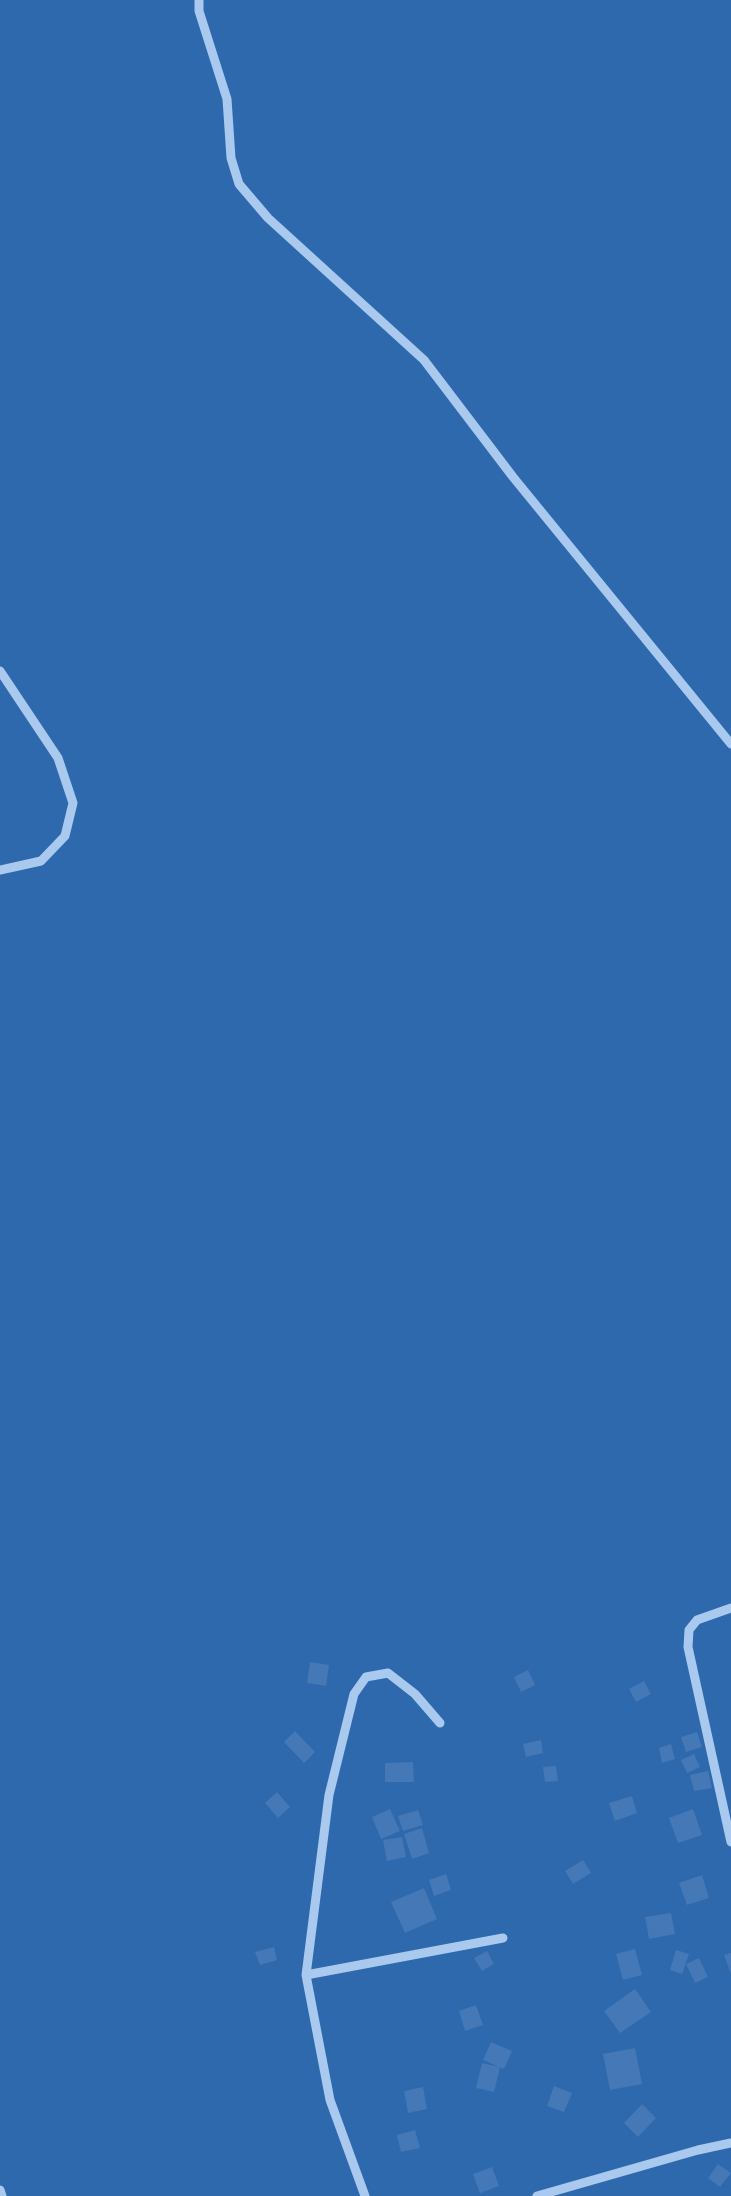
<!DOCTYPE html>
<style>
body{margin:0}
canvas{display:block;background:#1b4f8f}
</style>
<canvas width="731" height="2196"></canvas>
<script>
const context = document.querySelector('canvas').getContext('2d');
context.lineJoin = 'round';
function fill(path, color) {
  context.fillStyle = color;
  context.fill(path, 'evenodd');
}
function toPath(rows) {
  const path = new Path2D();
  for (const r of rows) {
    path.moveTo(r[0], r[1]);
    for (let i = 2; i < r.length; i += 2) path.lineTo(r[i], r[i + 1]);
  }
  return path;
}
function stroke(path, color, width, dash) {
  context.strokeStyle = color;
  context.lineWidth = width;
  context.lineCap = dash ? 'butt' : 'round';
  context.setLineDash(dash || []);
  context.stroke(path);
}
const green = toPath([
 [0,0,731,0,731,2196,0,2196]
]);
const building = toPath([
 [310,1662,329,1665,326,1686,307,1683],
 [528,1670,535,1685,521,1692,514,1677],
 [644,1681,651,1694,636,1702,629,1689],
 [295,1731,315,1752,304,1763,284,1742],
 [697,1732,702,1747,686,1752,681,1737],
 [541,1740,543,1753,526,1757,523,1744],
 [671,1744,675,1759,662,1763,659,1748],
 [694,1754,700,1767,687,1773,681,1760],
 [413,1762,414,1782,385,1782,385,1763],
 [556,1766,558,1781,545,1782,543,1767],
 [708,1771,712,1788,694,1791,690,1775],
 [277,1792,290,1807,278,1818,265,1803],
 [632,1796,637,1813,615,1821,609,1803],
 [390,1809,400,1831,381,1839,372,1817],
 [693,1809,702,1835,678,1843,669,1818],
 [418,1810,423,1825,403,1831,398,1816],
 [422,1828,429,1853,412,1859,404,1834],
 [402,1837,406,1857,387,1861,383,1840],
 [583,1860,591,1873,573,1884,565,1871],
 [446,1874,451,1890,434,1896,429,1880],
 [702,1875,709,1898,687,1905,679,1883],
 [424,1888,437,1919,405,1933,391,1902],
 [671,1913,675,1934,649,1939,645,1917],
 [274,1947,277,1960,260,1965,255,1952],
 [635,1949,642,1975,623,1980,616,1954],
 [676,1950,689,1954,682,1974,670,1970],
 [487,1951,494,1964,482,1971,474,1958],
 [731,1953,731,1974,724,1955],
 [699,1958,708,1977,695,1983,686,1964],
 [635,1989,651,2012,620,2033,604,2011],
 [476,2005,483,2025,465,2031,459,2011],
 [491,2042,512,2051,504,2069,483,2060],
 [635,2048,642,2084,610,2090,603,2054],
 [482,2063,500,2067,494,2092,476,2088],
 [554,2086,572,2093,564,2112,547,2106],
 [423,2087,427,2109,408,2113,404,2091],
 [642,2104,656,2118,638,2137,624,2123],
 [415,2130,420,2148,401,2152,397,2135],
 [718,2164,731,2173,720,2187,708,2178],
 [492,2167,499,2186,480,2193,473,2174]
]);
const minor = toPath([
 [199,0,199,11,227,99,231,158,239,184,268,218,424,360,513,477,731,744],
 [0,671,58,758,73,803,65,836,41,861,0,870],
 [731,1608,697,1620,689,1630,688,1647,731,1842],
 [306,1975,503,1938],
 [0,2190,2,2196],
 [365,2196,330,2100,306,1975,329,1795,354,1694,366,1677,388,1673,415,1694,440,1723],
 [537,2196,698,2150,731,2143]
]);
fill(green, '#2e69ad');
fill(building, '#4478b7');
stroke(minor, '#a9c9ee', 9);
</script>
